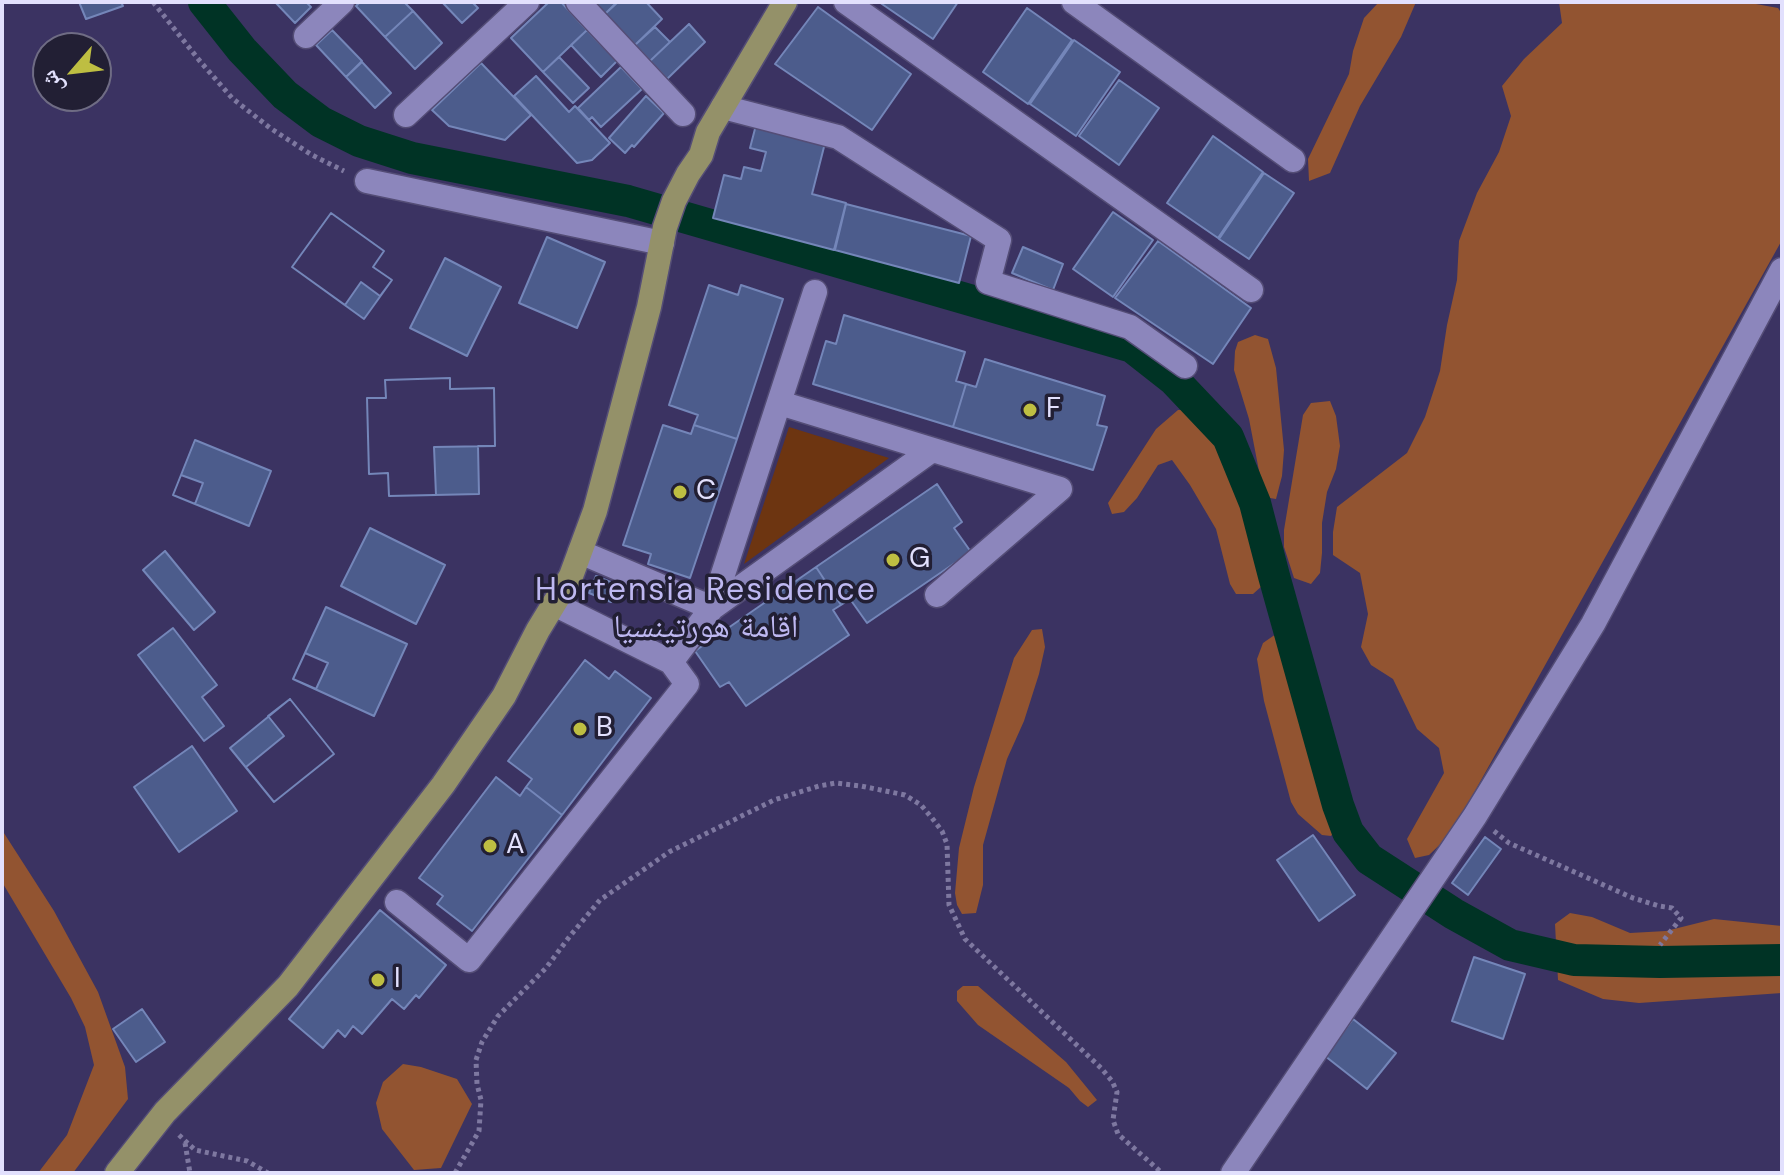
<!DOCTYPE html>
<meta charset="utf-8">
<style>
body{margin:0}
#map{position:relative;width:1784px;height:1175px;overflow:hidden;background:#3b3362;font-family:"DM Sans","Noto Naskh Arabic",sans-serif}
canvas{display:block}
.frame{position:absolute;inset:0;border:4px solid #e2e0fd;pointer-events:none}
.north{position:absolute;left:32px;top:32px;width:80px;height:80px;box-sizing:border-box;background:#221f34;border:2px solid #6f6c84;border-radius:50%;rotate:242deg;font-size:22px;font-weight:700;line-height:32px;text-align:center;color:#e2e0fd}
.north::after{content:'';display:block;margin:auto;width:28px;height:36px;background:#bebe42;clip-path:polygon(50% 0,100% 100%,50% 72%,0 100%)}
</style>
<div id="map">
<canvas width="1784" height="1175"></canvas>
<div class="frame"></div>
<div class="north">ش</div>
</div>
<script>
const context = document.querySelector('canvas').getContext('2d');
context.lineJoin = 'round';
function fill(path, color) {
  context.fillStyle = color;
  context.fill(path, 'evenodd');
}
function toPath(rows) {
  const path = new Path2D();
  for (const r of rows) {
    path.moveTo(r[0], r[1]);
    for (let i = 2; i < r.length; i += 2) path.lineTo(r[i], r[i + 1]);
  }
  return path;
}
function stroke(path, color, width, dash) {
  context.strokeStyle = color;
  context.lineWidth = width;
  context.lineCap = dash ? 'butt' : 'round';
  context.setLineDash(dash || []);
  context.stroke(path);
}
function label(font, color, halo, rows, align = 'center') {
  context.font = font + ' "DM Sans","Noto Naskh Arabic",sans-serif';
  context.lineWidth = 7;
  context.setLineDash([]);
  context.textBaseline = 'middle';
  context.strokeStyle = halo;
  context.fillStyle = color;
  for (const [text, x, y, turn = 0] of rows) {
    context.save();
    context.translate(x, y);
    context.rotate((+turn || 0) * Math.PI / 180);
    context.textAlign = isNaN(turn) ? turn : align;
    if (halo) context.strokeText(text, 0, 0);
    context.fillText(text, 0, 0);
    context.restore();
  }
}
const green = toPath([
 [789,427,889,458,744,564]
]);
const forest = toPath([
 [1379,2,1416,2,1401,37,1360,106,1330,173,1309,181,1308,159,1349,74,1353,51,1364,18],
 [1559,2,1745,2,1778,8,1782,14,1782,240,1451,834,1429,855,1415,858,1407,839,1444,773,1439,748,1417,729,1393,679,1371,665,1361,647,1368,614,1360,573,1333,555,1333,532,1337,507,1407,453,1425,417,1440,371,1447,325,1457,280,1459,241,1477,193,1499,152,1511,116,1502,86,1524,59,1562,23],
 [1255,335,1268,339,1276,368,1284,450,1282,476,1276,499,1264,497,1249,419,1234,370,1235,351,1238,342],
 [1330,401,1336,416,1340,446,1336,469,1327,492,1322,523,1322,553,1320,573,1311,584,1294,578,1284,547,1284,530,1303,415,1311,403],
 [1178,410,1190,410,1207,428,1221,452,1230,477,1242,502,1264,572,1262,586,1253,594,1236,594,1230,584,1216,529,1190,485,1172,460,1158,465,1137,498,1124,512,1112,514,1108,503,1156,429],
 [1042,629,1045,647,1039,674,1024,721,1007,759,983,845,983,885,976,913,962,914,957,905,955,893,959,848,974,787,1014,658,1032,630],
 [1276,634,1286,640,1332,811,1335,830,1331,836,1322,835,1298,814,1291,802,1264,701,1257,659,1263,643],
 [2,830,54,911,98,992,125,1067,128,1099,73,1173,38,1173,67,1135,94,1065,85,1027,71,998,2,882],
 [1570,913,1592,917,1630,933,1666,931,1714,919,1782,926,1782,993,1639,1003,1603,999,1558,980,1555,924],
 [963,986,978,986,1066,1062,1097,1100,1088,1107,1080,1101,1069,1088,978,1025,957,1001,957,991],
 [403,1064,421,1067,457,1079,472,1104,441,1168,414,1170,382,1129,376,1103,383,1082]
]);
const canal = toPath([
 [204,2,242,50,285,95,321,122,359,141,412,158,628,201,1132,347,1174,380,1228,437,1255,503,1274,576,1338,805,1348,832,1369,859,1454,914,1510,945,1574,960,1660,962,1782,960]
]);
const building = toPath([
 [79,2,121,2,123,6,86,19,79,2],
 [275,2,306,2,311,7,295,23,275,2],
 [360,2,404,2,413,11,385,37,356,6,360,2],
 [442,2,472,2,478,8,462,23,442,2],
 [549,2,561,2,587,30,543,72,511,38,549,2],
 [593,2,617,2,605,14,593,2],
 [618,2,646,2,662,19,635,45,605,14,618,2],
 [879,2,958,2,933,39,879,2],
 [818,7,911,74,872,130,775,64,818,7],
 [1027,8,1072,40,1028,104,983,72,1027,8],
 [413,11,442,43,415,69,385,37,413,11],
 [689,24,705,42,667,79,650,61,689,24],
 [655,27,670,42,650,61,635,45,655,27],
 [332,30,362,61,346,77,316,45,332,30],
 [587,30,617,61,601,77,571,45,587,30],
 [1074,40,1120,72,1076,136,1030,104,1074,40],
 [559,57,589,88,573,103,543,72,559,57],
 [362,62,391,93,375,108,346,77,362,62],
 [481,63,531,115,505,140,449,126,432,110,481,63],
 [621,67,642,89,601,127,592,117,589,120,578,108,621,67],
 [536,76,569,112,575,106,610,143,592,160,577,163,514,96,536,76],
 [1119,80,1159,108,1119,165,1079,136,1119,80],
 [646,96,664,113,634,147,632,145,625,153,609,138,646,96],
 [756,125,825,143,812,194,846,203,834,250,713,218,724,175,741,179,744,167,761,171,766,152,750,148,756,125],
 [1213,136,1263,172,1218,238,1167,203,1213,136],
 [1264,173,1294,193,1249,259,1219,239,1264,173],
 [846,204,971,236,959,283,835,250,846,204],
 [1113,212,1153,240,1113,297,1073,269,1113,212],
 [331,213,384,251,373,267,392,280,380,296,361,282,345,305,292,267,331,213],
 [331,213,384,251,373,267,392,280,364,319,292,267,331,213],
 [547,237,605,262,577,328,519,303,547,237],
 [1158,241,1251,308,1213,364,1115,298,1158,241],
 [1023,247,1063,264,1053,290,1012,273,1023,247],
 [445,258,501,287,467,356,410,328,445,258],
 [709,285,738,295,741,285,783,299,737,439,694,425,698,415,669,405,709,285],
 [844,315,965,352,956,381,966,384,953,427,813,384,826,341,836,344,844,315],
 [985,359,1105,396,1097,425,1107,427,1093,470,953,427,966,384,976,387,985,359],
 [450,378,450,389,494,388,495,446,434,447,436,495,389,496,388,473,369,474,367,398,386,398,385,380,450,378],
 [450,378,450,389,494,388,495,446,478,446,479,494,389,496,388,473,369,474,367,398,386,398,385,380,450,378],
 [663,425,691,434,694,425,737,439,690,578,648,564,651,554,623,545,663,425],
 [195,440,271,471,249,526,173,495,195,440],
 [181,475,203,483,195,504,173,495,181,475],
 [937,484,962,522,954,528,971,552,867,623,850,599,841,605,816,567,937,484],
 [370,528,445,565,416,624,341,586,370,528],
 [165,551,215,612,194,630,143,570,165,551],
 [816,567,841,605,833,610,849,635,746,706,729,682,720,687,695,651,816,567],
 [596,576,618,585,611,602,589,593,596,576],
 [326,607,407,644,374,716,293,679,326,607],
 [173,628,217,685,202,697,224,726,204,741,138,655,173,628],
 [305,653,328,663,316,689,293,679,305,653],
 [585,660,609,679,615,671,651,698,562,815,526,787,532,779,508,761,585,660],
 [290,699,334,754,274,802,246,767,284,736,268,716,290,699],
 [290,699,334,754,274,802,230,748,290,699],
 [192,746,237,811,179,852,134,787,192,746],
 [496,777,520,796,526,787,562,815,472,931,437,904,443,896,419,878,496,777],
 [1313,835,1355,895,1319,921,1277,860,1313,835],
 [1485,837,1501,849,1468,895,1452,883,1485,837],
 [380,910,446,965,419,998,416,995,404,1009,392,999,362,1034,353,1026,345,1037,338,1030,323,1048,289,1019,380,910],
 [1474,957,1525,974,1503,1039,1452,1021,1474,957],
 [142,1009,165,1042,136,1062,113,1029,142,1009],
 [1353,1019,1396,1053,1367,1089,1325,1056,1353,1019]
]);
const path = toPath([
 [153,2,199,60,232,98,270,128,312,155,344,171],
 [1494,831,1509,843,1633,898,1659,906,1672,908,1681,918,1660,945],
 [179,1135,195,1150,247,1161,268,1173],
 [185,1143,190,1173],
 [455,1173,479,1131,481,1100,477,1084,476,1060,482,1042,498,1016,546,968,570,936,600,900,669,852,774,800,819,786,836,783,861,786,905,795,921,805,932,818,942,831,947,844,949,905,965,939,1101,1068,1112,1081,1117,1092,1113,1120,1118,1134,1162,1173]
]);
const minor = toPath([
 [578,2,683,114],
 [846,2,1251,290],
 [1074,2,1293,160],
 [306,36,342,2],
 [723,107,838,137,999,240,988,282,1130,327,1185,366],
 [406,115,527,2],
 [367,181,662,243],
 [815,292,712,608,932,450],
 [780,403,1060,489,937,595],
 [554,604,671,662],
 [397,902,469,960,687,684,671,662,712,608,580,552],
 [1233,1173,1475,816,1593,624,1782,270]
]);
const major = toPath([
 [117,1173,165,1112,288,986,443,785,504,696,538,630,571,576,595,511,649,307,665,227,674,201,688,174,701,155,708,132,785,2]
]);
const markers = [
 [1030,410,8,"#bebe42"],
 [680,492,8,"#bebe42"],
 [893,560,8,"#bebe42"],
 [580,729,8,"#bebe42"],
 [490,846,8,"#bebe42"],
 [378,980,8,"#bebe42"]
];
const poiNames = [
 ["F",1046,410],
 ["C",696,492],
 ["G",909,560],
 ["B",596,729],
 ["A",506,846],
 ["I",394,980]
];
const quarterNames = [
 ["Hortensia Residence",706,592],
 ["اقامة هورتينسيا",706,629]
];
fill(green, '#6d3511');
fill(forest, '#925431');
stroke(canal, '#003325', 32);
fill(building, '#4c5c8c');
stroke(building, '#7486b9', 2);
stroke(minor, '#544d76', 27);
stroke(major, '#544d76', 27);
stroke(path, '#7e78a0', 5, [4, 4]);
stroke(minor, '#8c86bc', 24);
stroke(major, '#949169', 24);
for (const [x, y, r, color] of markers) {
  const dot = new Path2D();
  dot.arc(x, y, r, 0, 2 * Math.PI);
  context.fillStyle = color;
  context.fill(dot);
  stroke(dot, '#221f34', 3);
}
label('28px', '#e2e0fd', '#221f34', poiNames, 'left');
context.letterSpacing = '2px';
label('32px', '#beb8f1', '#221f34', quarterNames);
context.letterSpacing = '0px';
</script>
